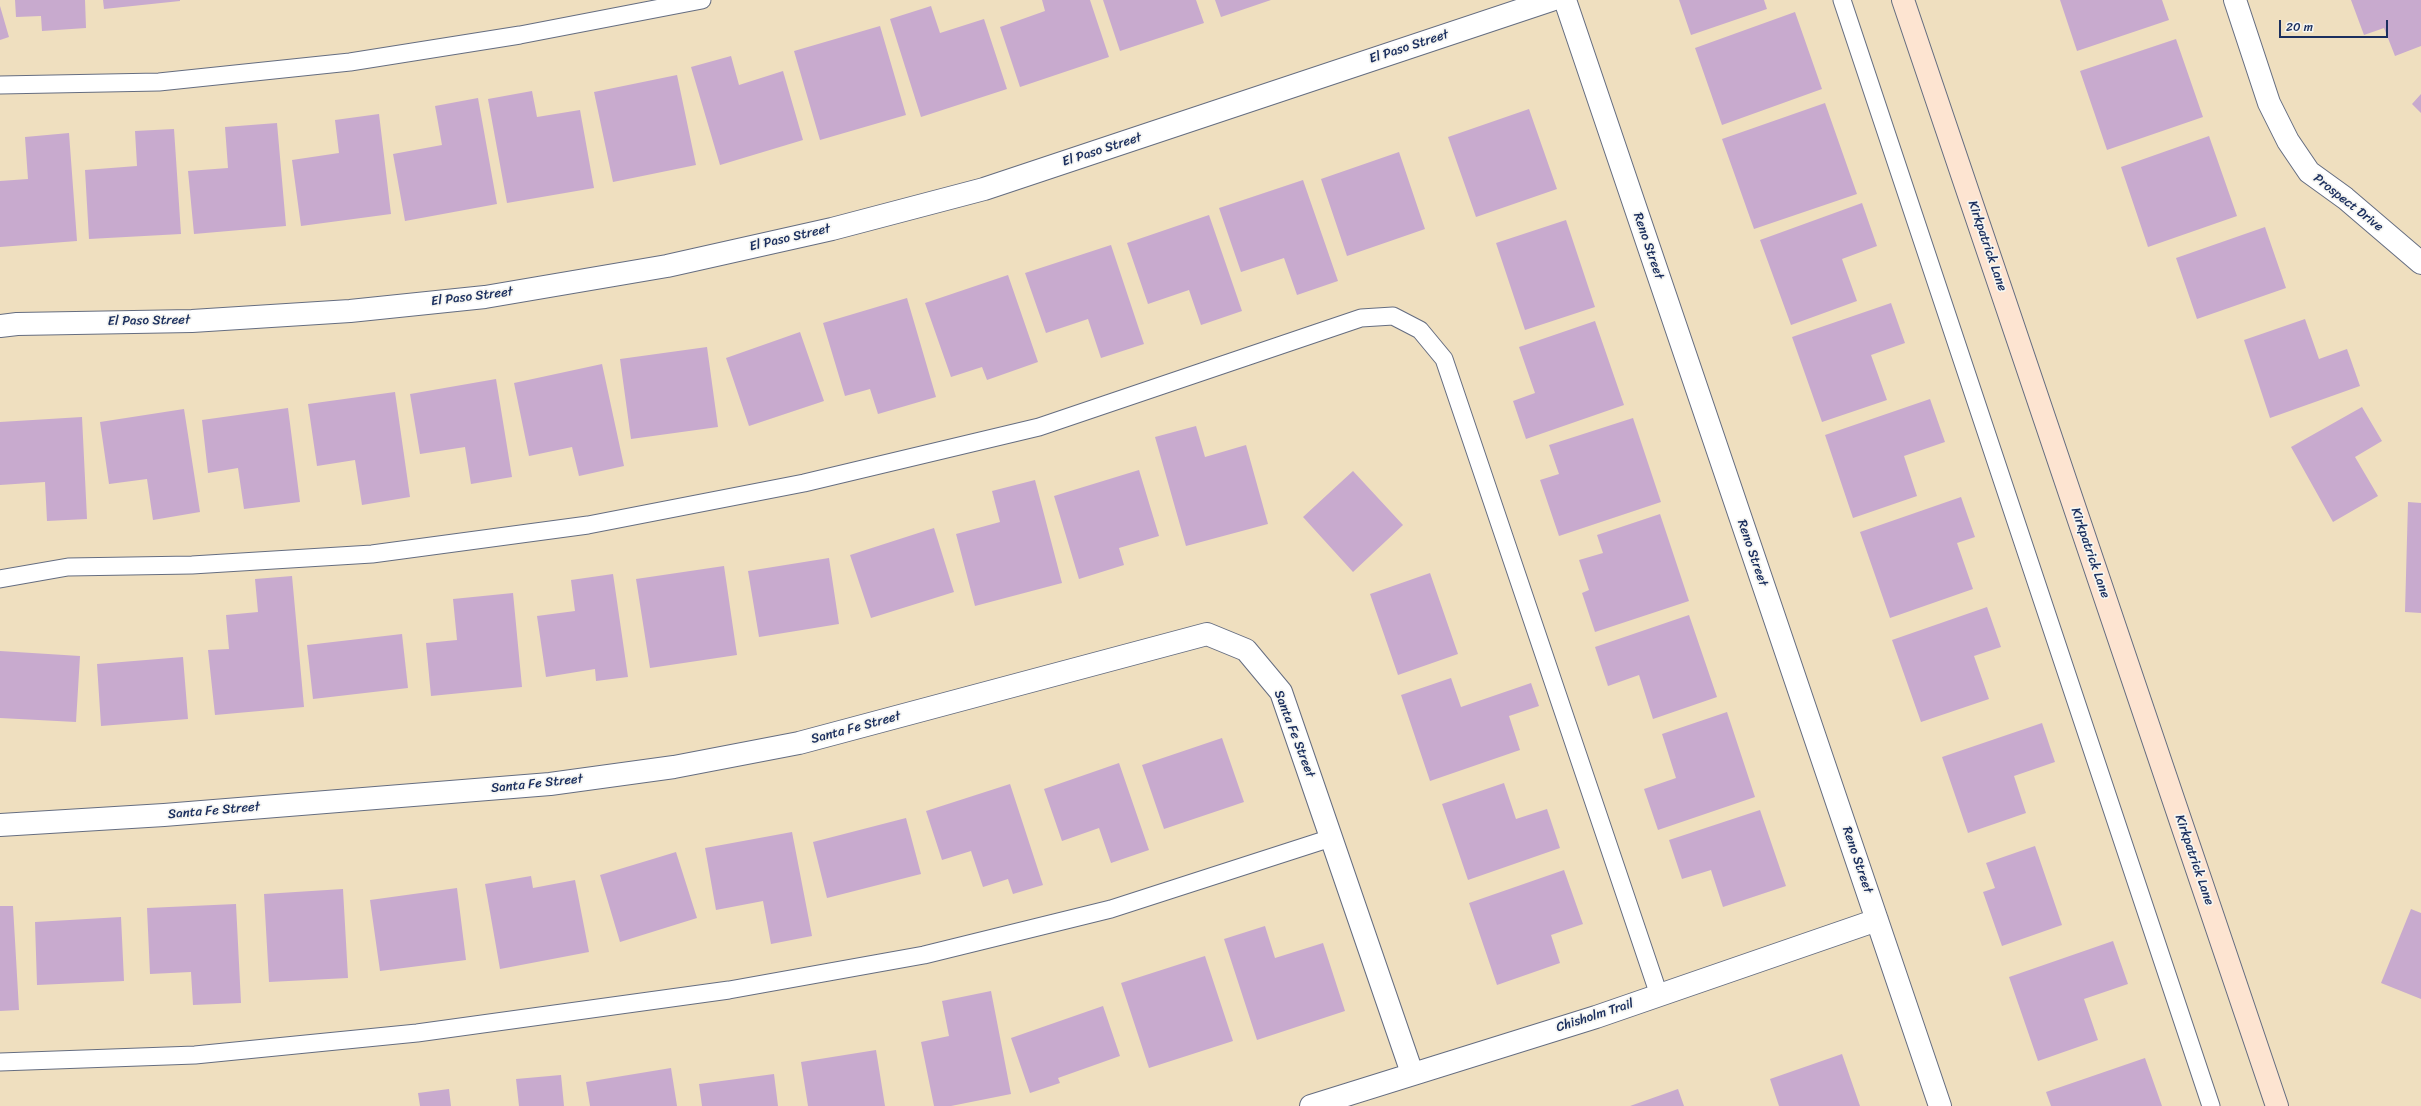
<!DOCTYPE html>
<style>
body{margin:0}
#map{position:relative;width:2421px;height:1106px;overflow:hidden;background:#efdfbf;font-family:Sriracha,sans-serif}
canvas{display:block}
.scale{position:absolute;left:2279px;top:20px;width:109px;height:18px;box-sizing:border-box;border:2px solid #1b2f5e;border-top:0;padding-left:5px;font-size:12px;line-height:14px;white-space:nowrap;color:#1b2f5e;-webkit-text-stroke:3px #f6f6f2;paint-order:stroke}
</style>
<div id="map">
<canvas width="2421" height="1106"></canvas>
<div class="scale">20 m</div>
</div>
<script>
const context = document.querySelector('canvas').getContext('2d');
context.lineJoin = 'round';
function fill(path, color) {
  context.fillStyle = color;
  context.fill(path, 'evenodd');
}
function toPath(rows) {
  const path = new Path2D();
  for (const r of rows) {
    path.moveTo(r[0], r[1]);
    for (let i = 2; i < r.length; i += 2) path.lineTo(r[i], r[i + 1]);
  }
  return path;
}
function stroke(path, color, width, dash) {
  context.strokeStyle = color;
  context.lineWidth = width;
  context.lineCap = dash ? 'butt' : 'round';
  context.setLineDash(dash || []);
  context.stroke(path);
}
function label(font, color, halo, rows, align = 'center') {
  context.font = font + ' Sriracha,sans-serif';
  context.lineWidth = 3.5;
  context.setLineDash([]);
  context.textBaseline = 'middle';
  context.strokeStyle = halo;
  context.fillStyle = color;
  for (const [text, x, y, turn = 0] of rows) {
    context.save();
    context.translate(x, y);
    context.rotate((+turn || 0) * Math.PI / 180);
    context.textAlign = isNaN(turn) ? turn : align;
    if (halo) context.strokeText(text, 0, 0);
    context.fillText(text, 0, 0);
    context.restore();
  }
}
const building = toPath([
 [15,0,85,0,86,28,42,31,41,16,16,17],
 [103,0,180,0,180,1,104,9],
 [1042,0,1090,0,1109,57,1020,87,1000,27,1045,11],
 [1103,0,1196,0,1204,23,1120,51],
 [1215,0,1271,0,1221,17],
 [1679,0,1764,0,1767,9,1691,35],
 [2060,0,2162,0,2169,20,2077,51],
 [2351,0,2421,0,2421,46,2395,56,2384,28,2364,35],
 [0,6,9,37,0,40],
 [931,6,940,33,984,19,1007,89,921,117,890,19],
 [1795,12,1822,89,1722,125,1695,48],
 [880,26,906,115,820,140,794,51],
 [2176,39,2203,117,2107,150,2080,71],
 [731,56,739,85,783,71,803,140,720,165,691,67],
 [677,75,696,165,613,182,594,92],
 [532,91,537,117,580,110,594,188,507,203,488,99],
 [2421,94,2421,113,2412,104],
 [478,98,497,204,405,221,393,154,442,145,435,106],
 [1825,103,1857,194,1754,229,1722,139],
 [1529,109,1557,189,1476,217,1448,137],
 [379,114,391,214,301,226,292,160,339,153,335,120],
 [277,123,286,226,194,234,188,171,228,168,225,127],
 [174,129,181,234,89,239,85,170,137,166,135,131],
 [69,133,77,241,0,247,0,181,28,179,25,137],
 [2209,136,2237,216,2148,247,2121,167],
 [1399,152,1425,229,1347,256,1321,179],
 [1303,180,1338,281,1297,295,1284,258,1241,272,1219,208],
 [1862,203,1877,246,1842,259,1857,301,1791,325,1760,240],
 [1209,215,1242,311,1201,325,1189,290,1148,304,1127,243],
 [1566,220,1595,307,1525,330,1496,243],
 [2265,227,2286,288,2197,319,2176,258],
 [1111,245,1144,344,1101,358,1088,319,1046,333,1025,273],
 [1008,275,1038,362,987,380,982,367,951,377,925,303],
 [907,298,936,397,878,414,870,389,845,396,823,323],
 [1891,303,1905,343,1871,355,1887,400,1822,422,1792,337],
 [2305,319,2319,359,2347,349,2360,386,2270,418,2244,340],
 [1595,321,1624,405,1526,439,1513,401,1535,393,1519,347],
 [800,332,824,401,749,426,726,358],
 [707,347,718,427,631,439,620,359],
 [602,364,624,466,579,476,572,447,529,456,514,383],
 [496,379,512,477,471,484,465,447,420,454,410,394],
 [395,392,410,497,362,505,355,460,317,466,308,404],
 [1930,399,1945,442,1904,456,1917,496,1853,518,1825,435],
 [2362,407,2382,441,2355,457,2378,496,2333,522,2291,447],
 [288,408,300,502,244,509,238,468,208,473,202,420],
 [184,409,200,512,153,520,147,479,109,484,100,422],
 [82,417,87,519,47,521,45,482,0,485,0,422],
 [1633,418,1661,502,1559,536,1540,480,1559,474,1549,445],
 [1196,426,1205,457,1246,445,1268,524,1186,546,1155,437],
 [1139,470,1159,536,1119,548,1124,565,1079,579,1054,496],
 [1353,471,1403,525,1353,572,1303,517],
 [1035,480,1062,583,975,606,956,534,1000,522,992,491],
 [1961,497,1975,537,1957,543,1973,589,1890,618,1860,532],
 [2408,502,2421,503,2421,613,2405,612],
 [1660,514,1689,601,1595,632,1582,593,1589,590,1579,560,1603,553,1597,535],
 [934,528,954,592,871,618,850,555],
 [829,558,839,624,759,637,748,571],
 [724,566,737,655,650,668,636,579],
 [1430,573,1458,654,1398,675,1370,594],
 [613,574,628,677,596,681,595,669,546,677,537,616,575,611,571,580],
 [292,576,304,707,215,715,208,650,229,649,226,615,258,612,255,579],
 [513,593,522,687,431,696,426,643,457,640,453,599],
 [1987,607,2001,647,1974,656,1989,699,1921,722,1892,640],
 [1689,615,1717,697,1653,719,1639,675,1608,686,1595,647],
 [402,634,408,688,313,699,307,645],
 [0,651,80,656,76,722,0,718],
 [183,657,188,719,101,726,97,664],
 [1451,678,1461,707,1531,683,1539,706,1509,716,1520,750,1430,781,1401,695],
 [1727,712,1755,797,1658,830,1644,789,1676,778,1662,734],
 [2042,723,2055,762,2014,776,2026,813,1968,833,1942,757],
 [1222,738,1244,802,1164,829,1142,765],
 [1119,763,1149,850,1111,863,1099,828,1062,841,1044,789],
 [1504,783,1516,819,1547,809,1560,848,1468,880,1442,804],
 [1010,784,1043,885,1013,894,1008,879,983,887,971,851,942,860,926,811],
 [1760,810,1786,886,1723,907,1711,870,1682,879,1669,840],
 [906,818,921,874,827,898,813,842],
 [792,832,812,936,771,944,763,901,716,910,705,848],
 [2035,846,2062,925,2002,946,1983,892,1995,888,1986,863],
 [676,852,697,918,620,942,600,875],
 [1564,870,1583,924,1551,935,1560,963,1497,985,1469,903],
 [531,876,533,888,575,880,589,952,500,969,485,884],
 [457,888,466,960,380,971,370,900],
 [343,889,348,978,269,982,264,894],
 [236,904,241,1003,193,1005,191,972,150,974,147,908],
 [0,906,13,906,19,1010,0,1011],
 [2411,909,2421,913,2421,999,2381,983],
 [121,917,124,981,37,985,35,922],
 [1265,926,1275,958,1323,943,1345,1011,1257,1040,1224,939],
 [2113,941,2128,984,2084,999,2098,1040,2038,1061,2009,977],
 [1205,956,1233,1041,1149,1068,1121,983],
 [991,991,1011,1094,951,1106,934,1106,921,1042,949,1036,942,1001],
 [1103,1006,1120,1056,1058,1078,1060,1083,1030,1093,1011,1038],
 [876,1050,885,1106,808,1106,801,1062],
 [1842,1054,1860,1106,1779,1106,1770,1079],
 [2145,1058,2162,1106,2051,1106,2046,1092],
 [671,1068,677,1106,590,1106,586,1082],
 [774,1074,778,1106,702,1106,699,1084],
 [561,1075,564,1106,519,1106,516,1079],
 [449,1089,451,1106,420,1106,418,1093],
 [1678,1089,1684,1106,1630,1106]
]);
const lane = toPath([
 [1842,0,2211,1106],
 [0,85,159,82,350,62,520,35,702,0],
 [0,579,68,567,192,565,372,554,588,525,804,483,1039,427,1361,318,1393,316,1420,330,1444,359,1659,995],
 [0,1062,195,1055,417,1033,729,990,924,955,1111,909,1331,838]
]);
const street = toPath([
 [1565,0,1940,1106],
 [2235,0,2269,103,2288,141,2309,172,2345,198,2421,263],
 [0,326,17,324,192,321,350,311,485,297,667,266,832,229,984,189,1551,0],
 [0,825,164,815,550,784,674,767,799,743,1207,634,1246,650,1281,692,1412,1073],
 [1311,1106,1596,1017,1877,920]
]);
const secondary = toPath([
 [1903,0,2277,1106]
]);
const streetNames = [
 ["El Paso Street",1409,47,-18],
 ["El Paso Street",1102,150,-18],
 ["Prospect Drive",2348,203,38],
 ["El Paso Street",790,238,-13],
 ["Reno Street",1648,246,71],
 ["Kirkpatrick Lane",1987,246,71],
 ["El Paso Street",472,297,-7],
 ["El Paso Street",149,321,-1],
 ["Reno Street",1752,553,71],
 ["Kirkpatrick Lane",2090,553,71],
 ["Santa Fe Street",856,728,-15],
 ["Santa Fe Street",1294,734,69],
 ["Santa Fe Street",537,784,-6],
 ["Santa Fe Street",214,811,-5],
 ["Reno Street",1857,860,71],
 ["Kirkpatrick Lane",2194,860,71],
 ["Chisholm Trail",1595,1016,-18]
];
fill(building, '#c8aace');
stroke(lane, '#656d80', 19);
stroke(street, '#656d80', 24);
stroke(secondary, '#656d80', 24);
stroke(lane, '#fff', 17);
stroke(street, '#fff', 22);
stroke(secondary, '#fde4d1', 22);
label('13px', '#1b2f5e', '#f6f6f2', streetNames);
</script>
